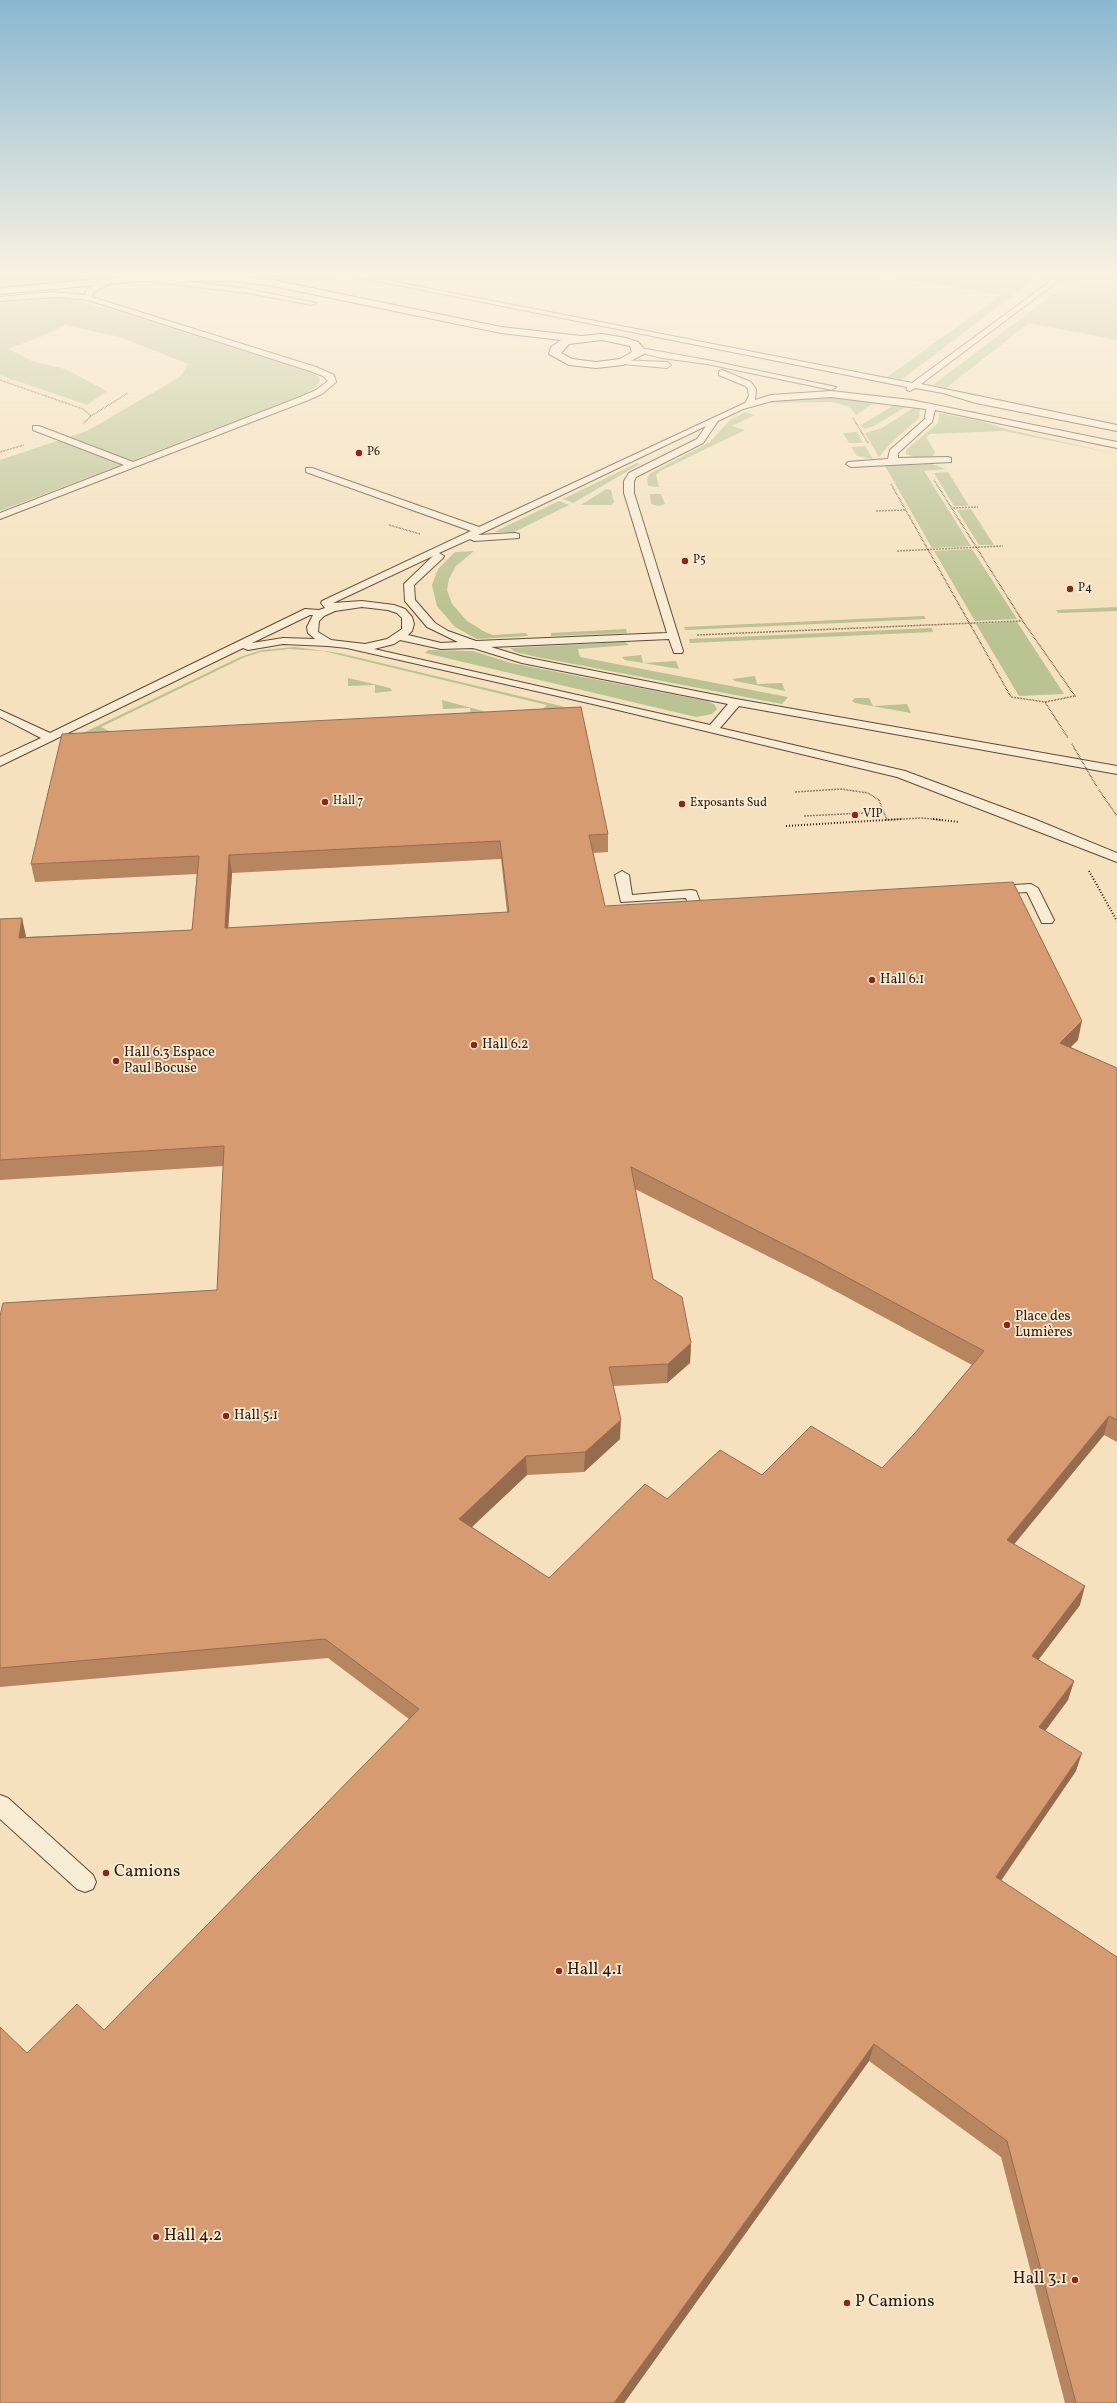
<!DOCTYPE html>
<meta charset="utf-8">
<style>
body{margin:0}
canvas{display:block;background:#f5e1be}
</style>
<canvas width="1117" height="2403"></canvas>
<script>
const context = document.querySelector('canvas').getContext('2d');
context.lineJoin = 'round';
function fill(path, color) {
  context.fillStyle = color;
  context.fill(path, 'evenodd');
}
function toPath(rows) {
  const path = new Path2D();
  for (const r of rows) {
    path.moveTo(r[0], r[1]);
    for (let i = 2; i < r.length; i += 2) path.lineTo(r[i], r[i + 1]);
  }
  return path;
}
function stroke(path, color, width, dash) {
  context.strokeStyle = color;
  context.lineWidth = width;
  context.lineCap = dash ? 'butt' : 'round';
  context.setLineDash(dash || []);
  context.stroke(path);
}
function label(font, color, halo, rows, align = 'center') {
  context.font = font + ' Vollkorn,serif';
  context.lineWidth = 3.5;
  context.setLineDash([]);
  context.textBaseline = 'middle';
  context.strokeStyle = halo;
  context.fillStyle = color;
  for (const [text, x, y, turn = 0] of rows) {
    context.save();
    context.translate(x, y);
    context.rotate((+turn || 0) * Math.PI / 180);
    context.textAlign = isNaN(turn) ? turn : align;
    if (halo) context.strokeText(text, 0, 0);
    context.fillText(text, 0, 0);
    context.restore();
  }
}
const green = toPath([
 [865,272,1044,272,901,380,886,378,1001,295],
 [1117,285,1117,340,1029,323,946,388,933,385,1052,295,1084,287],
 [67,298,119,312,310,372,319,377,320,381,316,387,301,396,0,511,0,460,87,431,180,377,188,364,120,337,65,325,45,335,8,349,32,361,65,369,107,391,87,405,0,375,0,304],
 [829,396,875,402,856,415,850,407,833,402,768,403,753,408,772,401],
 [896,404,907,406,874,426,864,429,861,425],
 [915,407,920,408,919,418,889,445,879,457,865,433,882,428],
 [745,412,755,415,732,426,745,430,660,471,656,475,659,487,648,486,647,478,651,473,710,442,729,421],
 [939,413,980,421,1010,430,1117,454,1004,431,930,434,926,437,935,452,933,456,917,458,906,454,906,450,938,423],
 [857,432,863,443,849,443,843,433],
 [865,446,873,459,857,456,851,447],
 [637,463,640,464,573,503,563,499],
 [931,464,946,469,924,471,971,546,932,548,885,466],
 [948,472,969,506,954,506,934,473],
 [606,489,611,490,614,502,612,505,581,505],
 [650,494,661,494,665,504,659,506,651,504],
 [559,501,569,505,514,532,494,532],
 [971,509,994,545,979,545,957,510],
 [972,549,1017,619,975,621,934,551],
 [474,551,456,566,449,579,447,590,452,604,467,621,485,632,493,635,526,633,528,636,477,639,455,627,437,606,432,585,438,569,455,552],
 [1117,607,1117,611,1058,613,1056,610],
 [924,616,926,619,685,630,684,627],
 [1017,622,1064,694,1019,696,976,624],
 [932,628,933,632,690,643,689,639],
 [626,629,627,633,551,636,551,633],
 [625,642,629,645,578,649,580,657,788,697,782,704,537,657,515,652,510,648],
 [295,647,339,653,582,711,541,713,539,713,547,705,323,651,289,649,261,652,245,657,101,727,113,733,81,734,240,657,262,650],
 [428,650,473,651,511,663,706,701,714,704,717,709,712,714,696,717,425,653],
 [641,655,643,663,676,661,679,669,625,660,622,657],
 [755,676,757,684,782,683,785,691,735,681,732,679],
 [348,678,390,688,392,691,375,693,375,685,348,686],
 [855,698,869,698,873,706,907,704,911,713,855,703,852,701],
 [442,700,483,711,486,713,471,717,470,708,443,709]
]);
const pathFar1 = toPath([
 [0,380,83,409,91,416,83,424],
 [91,416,128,393],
 [853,418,868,443],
 [0,452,24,445],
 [934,480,1022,620,1075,696,1045,702,1068,738],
 [891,484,1011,697,1045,702],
 [953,508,978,507],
 [876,511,905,510],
 [389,525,420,534],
 [897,551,1003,546],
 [697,635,1021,621],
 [1099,790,1117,816],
 [795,792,841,789,868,793,879,800,887,820],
 [804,816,884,812],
 [885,820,922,818,942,820]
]);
const path = toPath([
 [933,819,959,822],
 [786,826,902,819],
 [1089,871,1117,921]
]);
const lane = toPath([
 [332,272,345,272,912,383,1063,272,1070,272,921,384,1117,425,1117,431,976,403,943,393,915,388,910,391,907,390,907,387,332,272],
 [142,276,248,289,316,303,312,305,248,293,139,280,138,278,142,276],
 [108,279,115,281,94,292,92,297,316,367,334,375,336,382,322,394,306,401,0,519,0,513,124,465,33,430,33,426,39,426,133,462,300,397,316,390,328,381,323,376,310,371,88,300,58,297,0,301,0,297,54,292,84,295,88,288,108,279],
 [635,347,707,360,836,387,832,390,707,364,662,358,635,351,635,347],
 [620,360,667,362,671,365,667,368,623,364,620,364,620,360],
 [722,370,751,382,756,389,755,400,771,395,831,391,911,400,1117,442,1117,448,935,410,932,422,898,453,898,458,948,457,951,458,951,462,851,467,846,464,848,462,888,459,890,450,925,419,926,409,831,397,772,401,743,409,718,421,703,443,636,477,634,481,634,493,683,651,682,653,674,653,669,639,491,647,524,657,736,699,1117,766,1117,774,739,706,720,728,905,771,1034,819,1117,853,1117,862,897,777,597,705,347,648,328,646,283,644,248,650,243,648,0,766,0,757,41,738,0,717,0,710,50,733,305,609,319,610,325,608,321,603,322,601,471,531,306,472,306,468,312,468,479,527,745,403,749,396,748,389,745,386,719,375,719,371,722,370],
 [706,426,697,439,629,473,624,481,624,493,667,633,476,641,448,631,435,623,415,600,414,585,443,558,444,556,439,553,470,539,474,541,519,538,519,534,515,533,478,535,706,426],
 [433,556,404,584,405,601,427,627,458,642,441,643,408,635,412,631,414,624,412,617,405,609,394,605,362,601,333,603,433,556],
 [362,607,388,610,397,613,402,618,402,629,387,639,365,644,331,640,318,632,319,621,324,616,335,611,362,607],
 [310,615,313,615,307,627,308,633,315,639,283,638,252,643,310,615],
 [400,640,441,649,473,648,522,663,728,704,710,725,374,649,394,644,400,640],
 [622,871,629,875,632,895,691,890,696,891,701,904,710,903,717,907,710,911,691,911,686,898,621,902,615,875,622,871],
 [1031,884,1038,888,1054,920,1052,923,1042,923,1027,892,995,894,988,890,995,886,1031,884],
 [0,1795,8,1798,93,1875,96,1882,93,1889,85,1892,77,1889,0,1819,0,1795]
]);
const secondary = toPath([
 [142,275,235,275,273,280,501,327,581,336,602,334,626,338,638,342,644,349,644,354,623,365,596,368,569,365,549,354,551,347,561,340,501,333,273,286,235,281,142,281,0,294,0,288,142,275],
 [602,340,630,346,632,352,620,359,596,362,572,359,561,353,569,344,602,340]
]);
const pathBridge = toPath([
 [1072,744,1097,787]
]);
const wall = toPath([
 [608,834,608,852,593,853,605,906,1078,1040,1070,1047,1117,1068,1117,1442,1104,1435,1014,1544,1080,1605,1038,1660,1074,1681,1068,1700,1045,1731,1076,1771,1001,1881,1117,2403,1065,2403,1001,2157,869,2061,624,2403,0,2403,27,2053,104,2030,409,1719,328,1658,0,1687,0,1316,217,1290,224,1166,0,1180,0,919,22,918,25,937,192,930,197,874,35,882,31,864],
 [501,859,507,912,228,928,232,873],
 [635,1189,815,1280,972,1365,915,1433,882,1468,762,1475,667,1499,549,1578,472,1527,527,1475,584,1472,620,1439,613,1386,667,1383,690,1363,691,1343,653,1279]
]);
const shadedWall = toPath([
 [229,855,232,873,227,946,225,928],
 [22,918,26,936,23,956,19,938],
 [1082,1021,1078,1040,1056,1062,1060,1043],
 [691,1343,690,1363,667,1383,668,1364],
 [1109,1416,1104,1435,1002,1559,1007,1540],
 [621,1420,620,1439,584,1472,585,1452],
 [526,1456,527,1475,460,1538,459,1519],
 [1085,1586,1080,1605,1027,1675,1032,1656],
 [1074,1681,1068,1700,1034,1746,1039,1727],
 [1082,1753,1076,1771,990,1896,996,1877],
 [874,2044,869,2061,624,2403,614,2403]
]);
const building = toPath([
 [581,707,608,834,589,835,605,906,1013,882,1082,1021,1060,1043,1117,1068,1117,1420,1109,1416,1007,1540,1085,1586,1032,1656,1074,1681,1039,1727,1082,1753,996,1877,1117,1957,1117,2403,1076,2403,1007,2141,874,2044,614,2403,0,2403,0,2027,27,2053,77,2004,104,2030,419,1709,325,1639,0,1668,0,1316,3,1303,217,1290,224,1146,0,1160,0,919,22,918,19,938,192,930,199,856,31,864,62,734,581,707],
 [500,841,509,912,225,928,229,855,500,841],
 [631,1167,817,1261,984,1351,915,1433,882,1468,811,1426,762,1475,720,1450,667,1499,645,1484,549,1578,459,1519,526,1456,585,1452,621,1420,609,1367,668,1364,691,1343,682,1297,653,1279,631,1167]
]);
const markers = [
 [359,453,4,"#8f2418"],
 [685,561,4,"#8f2418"],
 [1070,589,4,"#8f2418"],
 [325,802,4,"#8f2418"],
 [682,804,4,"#8f2418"],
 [855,815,4,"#8f2418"],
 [872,980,4,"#8f2418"],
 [474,1045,4,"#8f2418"],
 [116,1061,4,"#8f2418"],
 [1007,1325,4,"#8f2418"],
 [226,1416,4,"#8f2418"],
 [106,1873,4,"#8f2418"],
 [559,1971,4,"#8f2418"],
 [156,2237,4,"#8f2418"],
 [1075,2280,4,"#8f2418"],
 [847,2303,4,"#8f2418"]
];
const farPoinames = [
 ["P6",367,453],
 ["P5",693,561],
 ["P4",1078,589],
 ["Hall 7",333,802],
 ["Exposants Sud",690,804],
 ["VIP",863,815]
];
const poiNames = [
 ["Hall 6.1",880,980],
 ["Hall 6.2",482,1045],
 ["Hall 6.3 Espace",124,1053],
 ["Paul Bocuse",124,1069],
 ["Place des",1015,1317],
 ["Lumières",1015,1333],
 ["Hall 5.1",234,1416]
];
const nearPoinames = [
 ["Camions",114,1873],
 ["Hall 4.1",567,1971],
 ["Hall 4.2",164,2237],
 ["Hall 3.1",1067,2280,"right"],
 ["P Camions",855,2303]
];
fill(green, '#bac393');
stroke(lane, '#5f4a38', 2);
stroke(secondary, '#2d180c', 2);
stroke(pathFar1, '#2d180c', 1.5, [0.5, 1]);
stroke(path, '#2d180c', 2, [1, 2]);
fill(lane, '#f8ecd5');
fill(secondary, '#f8ecd5');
stroke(pathBridge, '#2d180c', 1.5, [0.5, 1]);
fill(wall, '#b88561');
fill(shadedWall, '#966c4f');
fill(building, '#d69b71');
stroke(building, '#966c4f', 1);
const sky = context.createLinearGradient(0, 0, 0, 608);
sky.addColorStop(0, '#8ab8d1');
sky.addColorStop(0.45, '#faf2e2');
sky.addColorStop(1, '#faf2e200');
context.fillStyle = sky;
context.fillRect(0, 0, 1117, 608);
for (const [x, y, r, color] of markers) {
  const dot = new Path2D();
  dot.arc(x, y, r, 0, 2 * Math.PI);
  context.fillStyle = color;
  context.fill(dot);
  stroke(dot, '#f8ecd5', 1.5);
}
label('12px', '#2d180c', '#f8ecd5', farPoinames, 'left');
label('14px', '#2d180c', '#f8ecd5', poiNames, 'left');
label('17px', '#2d180c', '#f8ecd5', nearPoinames, 'left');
</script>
